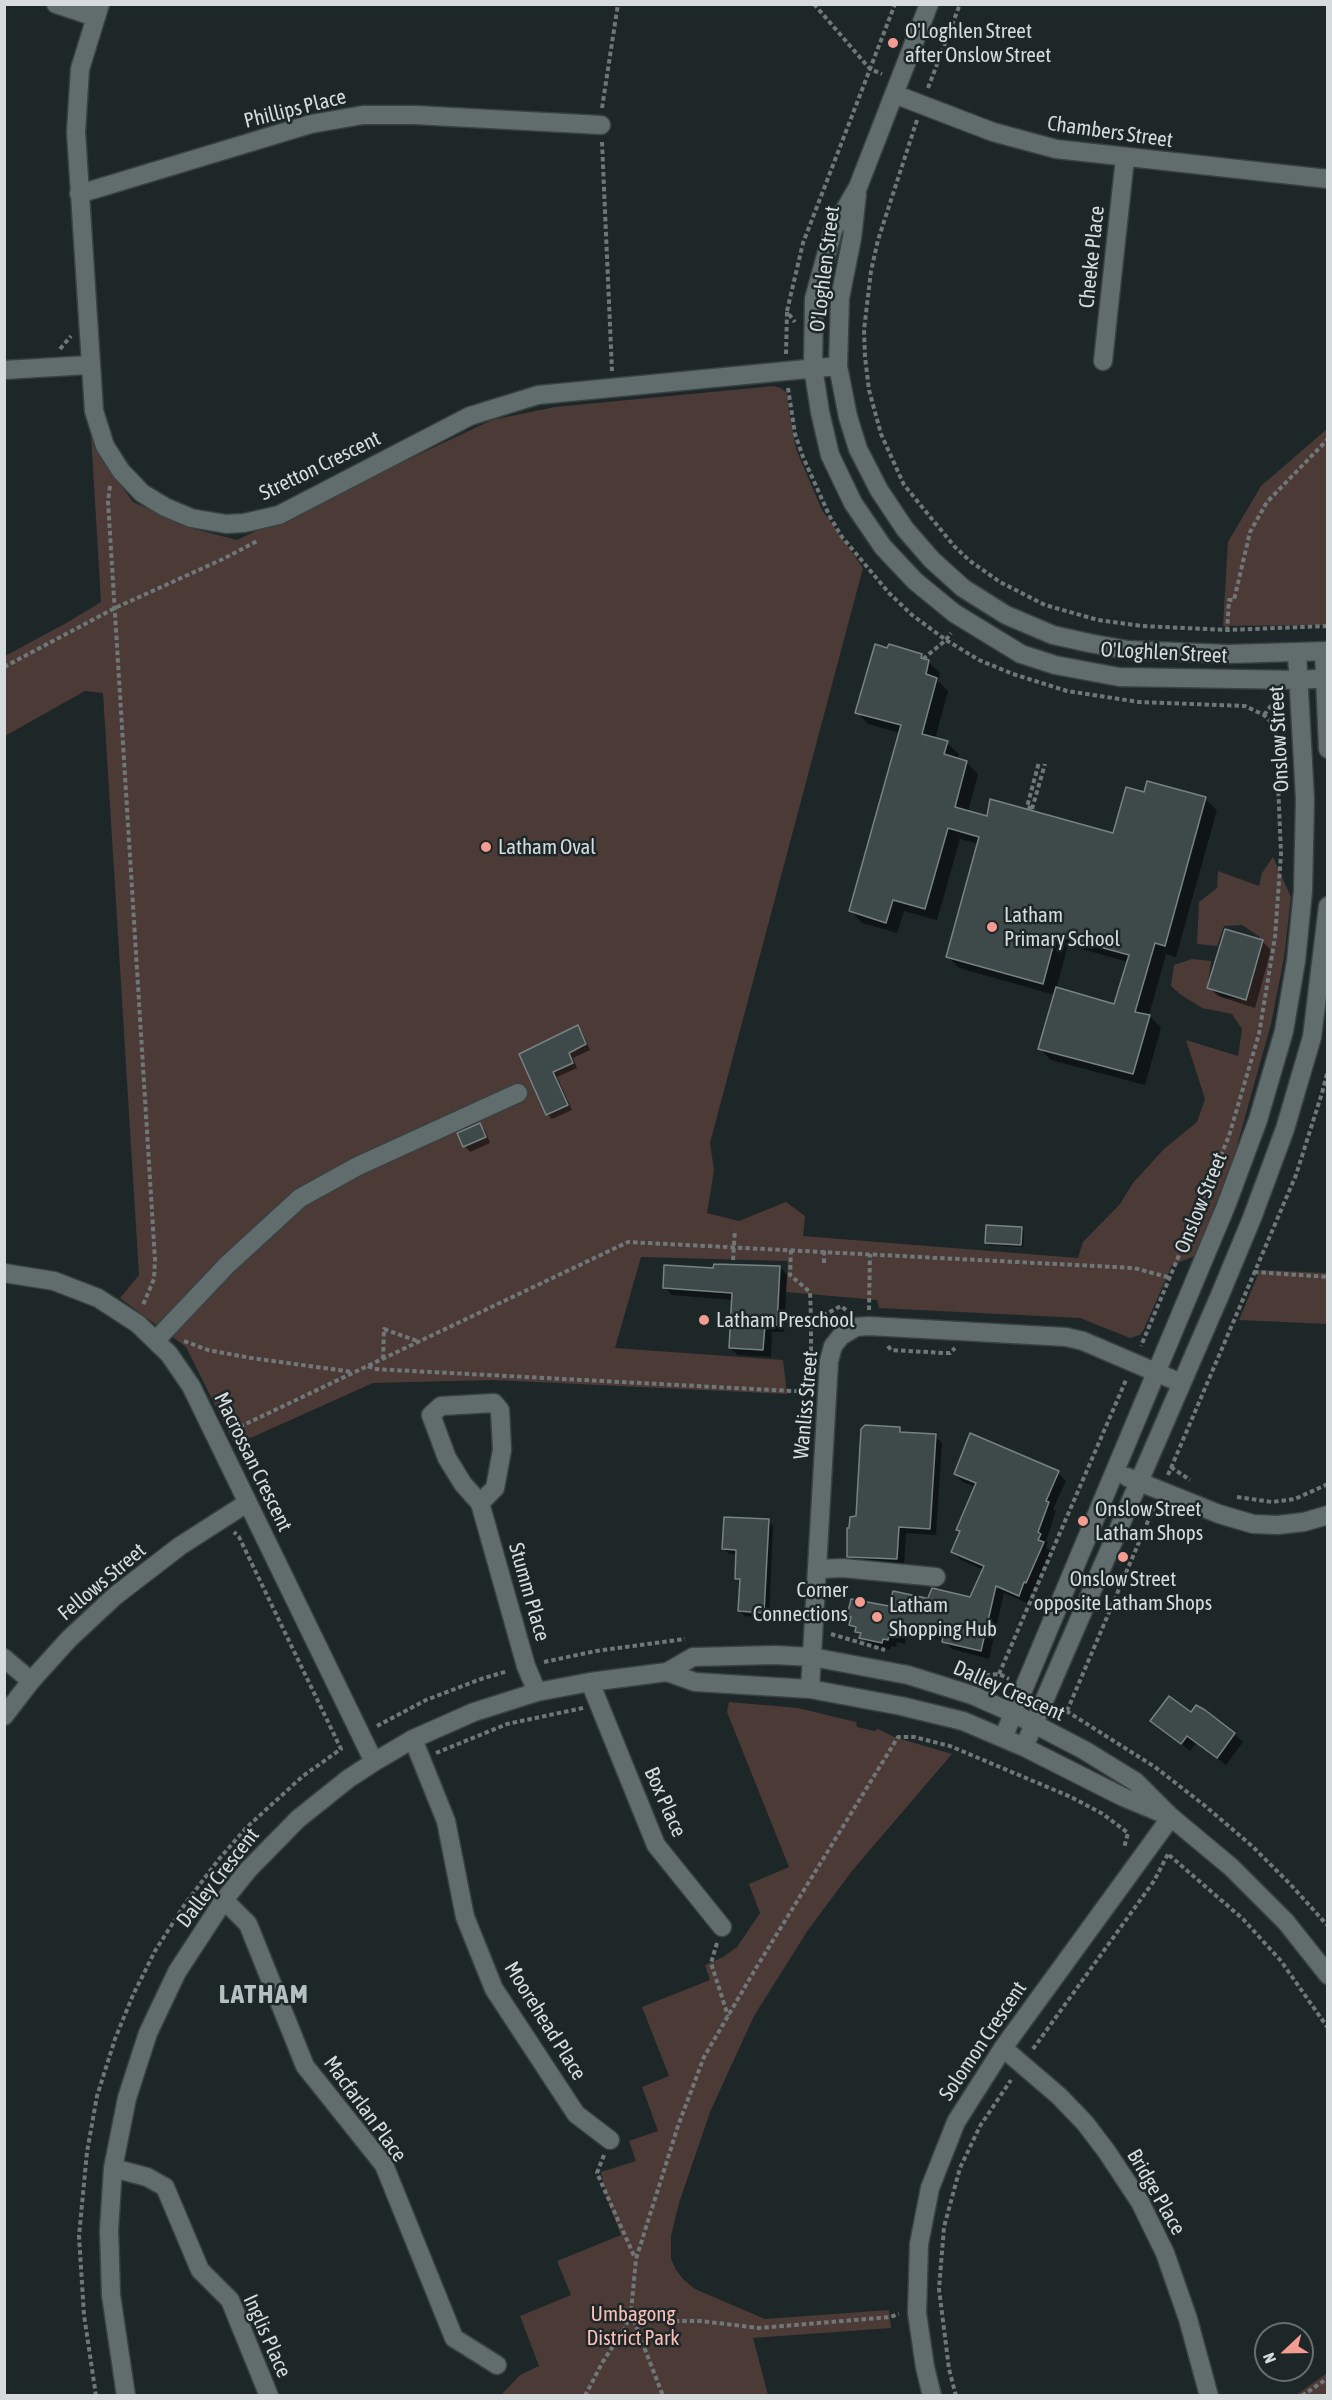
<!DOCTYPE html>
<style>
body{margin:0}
#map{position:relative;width:1332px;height:2400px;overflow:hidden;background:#1d2727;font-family:"Asap Condensed",sans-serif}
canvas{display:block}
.frame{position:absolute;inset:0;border:6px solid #d6dcdd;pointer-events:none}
.north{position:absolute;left:1254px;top:2322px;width:60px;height:60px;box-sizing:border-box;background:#1d2727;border:2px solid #676f70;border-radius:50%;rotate:248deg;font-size:16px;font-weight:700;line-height:24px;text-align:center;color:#d6dcdd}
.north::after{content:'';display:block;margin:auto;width:21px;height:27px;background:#f59c92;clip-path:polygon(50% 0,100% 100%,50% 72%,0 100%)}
</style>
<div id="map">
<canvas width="1332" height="2400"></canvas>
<div class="frame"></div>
<div class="north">N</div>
</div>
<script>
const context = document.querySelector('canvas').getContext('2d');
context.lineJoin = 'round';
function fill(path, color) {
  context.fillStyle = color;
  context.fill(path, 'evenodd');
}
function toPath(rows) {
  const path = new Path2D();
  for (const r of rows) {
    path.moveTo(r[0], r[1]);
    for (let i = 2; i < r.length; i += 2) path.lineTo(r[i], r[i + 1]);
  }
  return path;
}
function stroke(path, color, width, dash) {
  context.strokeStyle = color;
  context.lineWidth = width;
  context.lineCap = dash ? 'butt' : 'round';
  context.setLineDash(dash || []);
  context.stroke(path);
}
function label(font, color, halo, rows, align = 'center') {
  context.font = font + ' "Asap Condensed",sans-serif';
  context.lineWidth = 5;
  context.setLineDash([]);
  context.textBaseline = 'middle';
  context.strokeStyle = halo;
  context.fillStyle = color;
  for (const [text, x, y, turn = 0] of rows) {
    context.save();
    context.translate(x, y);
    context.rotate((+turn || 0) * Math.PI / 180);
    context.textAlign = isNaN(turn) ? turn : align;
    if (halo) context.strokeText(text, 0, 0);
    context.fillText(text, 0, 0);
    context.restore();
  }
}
const green = toPath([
 [774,386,781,388,787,393,789,411,796,449,822,510,863,568,710,1143,714,1170,707,1213,739,1221,786,1202,805,1216,803,1236,1078,1258,1083,1242,1120,1204,1133,1183,1164,1149,1197,1122,1205,1099,1186,1040,1238,1056,1242,1029,1232,1014,1202,1008,1181,995,1171,986,1174,965,1192,959,1211,961,1208,985,1222,997,1244,1000,1262,949,1260,937,1242,925,1224,926,1217,946,1197,944,1199,902,1217,888,1218,871,1259,886,1262,873,1273,857,1291,897,1284,958,1271,1024,1233,1160,1195,1256,1172,1265,1144,1329,1140,1335,1130,1338,1080,1318,879,1308,877,1300,786,1292,788,1261,641,1257,615,1348,783,1360,787,1394,494,1380,373,1383,235,1445,186,1347,120,1298,139,1275,103,693,85,691,5,736,5,656,68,622,101,602,91,435,107,466,133,502,191,528,237,540,492,420,555,407],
 [1327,429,1327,625,1223,626,1228,542,1261,486],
 [1260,1270,1327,1273,1327,1324,1239,1320],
 [729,1702,798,1708,856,1722,857,1727,874,1731,878,1729,894,1737,952,1754,852,1871,808,1930,754,2016,710,2112,679,2203,671,2236,671,2259,676,2270,684,2280,695,2289,765,2319,889,2310,891,2328,753,2338,768,2395,501,2395,520,2375,539,2366,520,2316,571,2295,557,2261,621,2235,607,2199,601,2172,636,2161,629,2141,658,2131,642,2087,669,2076,642,2007,710,1980,705,1965,723,1957,737,1947,760,1913,749,1884,789,1867,727,1712],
 [1327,2373,1327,2395,1296,2395]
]);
const shadow = toPath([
 [921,655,940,673,938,681,948,691,935,739,947,743,959,754,957,759,966,762,978,774,968,812,988,818,1114,835,1145,794,1205,799,1217,810,1176,957,1166,954,1149,1015,1161,1028,1145,1085,1051,1060,1040,1049,1055,995,959,968,948,957,979,844,960,839,937,920,904,911,897,933,862,923,851,911,900,733,868,724,857,712],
 [1068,945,1128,962,1115,1006,1056,989],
 [1262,941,1271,950,1255,1008,1218,996,1209,988],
 [577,1027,582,1032,590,1050,573,1058,577,1068,557,1077,572,1110,552,1119,547,1114,521,1055],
 [479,1125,485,1130,490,1143,470,1152,465,1146],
 [1022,1228,1024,1231,1023,1247,989,1245,987,1243],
 [780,1267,787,1275,784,1332,772,1332,771,1357,738,1355,730,1348,733,1300,672,1295,664,1287,715,1269],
 [899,1429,905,1434,935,1436,942,1443,936,1535,906,1533,904,1565,856,1564,849,1556,858,1518],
 [1058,1473,1066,1481,1053,1509,1056,1511,1046,1541,1048,1543,1046,1547,1051,1552,1027,1603,1004,1593,989,1659,952,1649,943,1640,910,1634,909,1637,906,1637,905,1644,897,1642,896,1647,891,1646,890,1650,869,1645,851,1625,852,1619,848,1616,925,1600,928,1602,971,1599,984,1570,961,1560,953,1552,961,1533,958,1530,976,1487,963,1482,955,1474],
 [768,1521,773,1526,769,1618,745,1616,739,1610,741,1583,737,1578,738,1555,729,1554,724,1549],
 [1152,1721,1234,1734,1243,1742,1226,1765,1196,1743,1190,1751]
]);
const building = toPath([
 [875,644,887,648,889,644,922,654,921,658,929,660,926,674,937,678,922,734,948,741,944,754,967,761,955,807,987,816,990,799,1113,833,1126,787,1144,792,1147,781,1206,797,1165,946,1155,943,1135,1012,1150,1015,1133,1074,1038,1049,1056,987,1114,1004,1129,955,1056,935,1043,984,946,957,979,837,948,828,925,909,893,900,886,923,849,911,901,725,855,713,875,644],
 [1225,929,1263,940,1246,1000,1207,988,1225,929],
 [578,1025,586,1044,569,1053,573,1063,553,1072,568,1105,546,1115,519,1054,578,1025],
 [480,1123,486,1137,463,1147,457,1133,480,1123],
 [986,1225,1022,1227,1021,1245,985,1243,986,1225],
 [714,1264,780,1266,777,1325,765,1325,763,1350,729,1348,732,1293,663,1288,664,1265,713,1268,714,1264],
 [865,1425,900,1427,900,1432,936,1434,930,1529,899,1527,897,1559,847,1557,847,1528,849,1528,850,1517,856,1516,861,1429,865,1425],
 [970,1433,1059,1471,1046,1501,1049,1502,1038,1532,1041,1534,1038,1540,1044,1542,1026,1583,1024,1582,1019,1596,996,1586,981,1651,942,1642,943,1635,902,1627,901,1630,899,1629,897,1637,889,1635,888,1640,883,1639,882,1643,859,1638,861,1633,855,1632,856,1627,849,1625,851,1617,847,1616,851,1599,889,1606,893,1591,926,1598,925,1605,932,1588,970,1597,984,1566,951,1552,960,1531,956,1530,976,1483,954,1474,970,1433],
 [724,1517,769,1519,764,1613,738,1611,740,1579,735,1579,736,1550,722,1549,724,1517],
 [1169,1696,1191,1712,1196,1705,1205,1710,1235,1733,1217,1758,1187,1736,1181,1744,1150,1721,1169,1696]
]);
const path = toPath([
 [814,4,870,69,882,74],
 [928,88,960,4],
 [602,108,618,4],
 [917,120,878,240,871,271,864,330,865,357,869,390,881,434,904,485,955,547,970,561,1000,582,1045,605,1098,620,1142,626,1227,630,1328,626],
 [602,142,612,371],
 [787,311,803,243,895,4],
 [60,349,71,336],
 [786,354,787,312,795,322],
 [788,388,795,434,803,457,830,517,842,537,889,593,912,615,946,640,979,660,1013,674,1067,691,1139,702,1245,706,1264,715,1274,725,1276,735,1281,854,1275,937,1259,1034,1229,1136,1141,1346],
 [110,486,108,501,155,1260,154,1279,143,1305],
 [1227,631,1229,600,1234,600,1250,532,1267,502,1328,439],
 [923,659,946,640,951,633],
 [4,667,115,608,223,559,259,540],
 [1264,715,1273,703,1281,703],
 [1032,808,1027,807,1039,762],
 [1032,809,1045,764],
 [791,1250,790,1275,810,1292,811,1318],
 [824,1251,824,1266],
 [733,1260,735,1230],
 [1254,1272,1328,1277],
 [869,1310,870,1254],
 [184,1341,208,1350,251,1358,353,1372],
 [888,1346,891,1350,945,1353,950,1353,955,1348],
 [811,1351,811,1318,826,1314,841,1306,847,1311],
 [383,1359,384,1329,420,1342],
 [368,1366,374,1369,811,1392],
 [233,1430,628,1242,1134,1268,1171,1278],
 [1171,1467,1190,1480],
 [1168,1475,1296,1175,1322,1093,1328,1070],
 [1237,1497,1272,1502,1295,1499,1328,1484],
 [831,1634,885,1650],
 [544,1662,596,1651,685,1639],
 [999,1674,1126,1380],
 [978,1676,999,1674,1009,1679],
 [1060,1707,1155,1767,1204,1805,1252,1846,1291,1885,1328,1926],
 [1067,1711,1154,1507],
 [377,1726,426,1700,481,1679,508,1671],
 [436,1753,507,1724,583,1708],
 [1169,1855,1243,1919,1281,1961,1328,2028],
 [717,1943,711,1963,728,2016],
 [1033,2049,1154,1881,1168,1854],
 [604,2155,597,2173,635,2258],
 [631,2312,663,2321,700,2321,759,2328,890,2317,899,2314],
 [631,2313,663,2396],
 [96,2396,84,2315,79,2236,87,2152,97,2096,115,2039,133,1995,155,1951,185,1904,219,1859,247,1827,303,1776,341,1749,239,1537,234,1532],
 [585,2396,602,2363,625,2328,631,2312,636,2259,678,2126,704,2057,756,1968,898,1737,914,1737,950,1746,1071,1797,1103,1814,1128,1833,1124,1848],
 [956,2396,949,2369,939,2289,944,2227,960,2168,980,2126,1011,2080],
 [1302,2396,1328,2378]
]);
const minor = toPath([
 [56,4,95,17],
 [100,4,80,69,76,132,94,411,105,446,121,471,142,493,165,507,191,518,226,524,244,523,279,515,470,416,538,395,838,366],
 [929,4,858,187,833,230,814,299,813,367,820,412,830,455,853,503,883,547,915,581,954,613,1021,654,1055,665,1119,677,1298,680,1328,678],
 [894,94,993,132,1056,149,1328,179],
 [79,194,311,124,363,115,415,115,601,125],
 [857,194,852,238,840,298,838,366,848,417,858,449,879,490,905,529,932,560,963,588,1006,615,1053,635,1089,643,1128,650,1228,654,1328,651],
 [1103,361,1125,158],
 [4,370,89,365],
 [1324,651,1328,749],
 [4,1273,54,1281,98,1298,138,1324,169,1354,191,1386,374,1762],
 [156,1340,227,1265,300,1198,358,1166,518,1093],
 [1127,1477,1219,1514,1253,1524,1278,1525,1304,1522,1328,1515],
 [480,1503,495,1488,502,1450,500,1410,494,1403,441,1406,431,1415,447,1458,463,1484,480,1503,526,1666,537,1692],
 [818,1569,843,1568,936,1577],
 [4,1658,31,1681],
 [667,1672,695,1682,810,1689,901,1706,963,1721,1024,1747,1121,1796,1164,1814],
 [590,1682,656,1845,722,1927],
 [810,1689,829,1361,833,1346,841,1336,856,1327,869,1326,1066,1337,1083,1341,1181,1383],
 [4,1716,31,1681,69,1639,115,1596,180,1546,247,1503],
 [1003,1738,1226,1206,1258,1120,1284,1031,1296,961,1303,891,1305,799,1297,653],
 [413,1739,446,1821,465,1917,494,1989,576,2114,610,2140],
 [1024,1747,1220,1295,1252,1218,1285,1129,1312,1037,1328,906],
 [224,1900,248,1924,305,2066,384,2165,454,2338,497,2365],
 [1003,2048,1059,2096,1085,2123,1107,2152,1140,2202,1165,2253,1188,2319,1209,2396],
 [113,2168,147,2177,165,2187,200,2270,230,2300,269,2396],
 [126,2396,111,2295,109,2230,113,2168,127,2098,148,2033,177,1972,224,1900,248,1870,298,1819,348,1779,374,1762,413,1739,474,1712,537,1692,590,1682,667,1672,693,1657,775,1655,812,1657,908,1675,972,1695,1013,1713,1084,1750,1136,1782,1171,1817,1231,1867,1286,1922,1328,1975],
 [932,2396,925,2367,917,2313,919,2244,930,2188,956,2122,1003,2048,1171,1817]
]);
const markers = [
 [893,43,6,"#f59c92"],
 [486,847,6,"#f59c92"],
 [992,927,6,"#f59c92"],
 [704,1320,6,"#f59c92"],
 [1083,1521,6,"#f59c92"],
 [1123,1557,6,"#f59c92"],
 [860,1602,6,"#f59c92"],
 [877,1617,6,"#f59c92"]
];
const poiNames = [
 ["O'Loghlen Street",905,31],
 ["after Onslow Street",905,55],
 ["Latham Oval",498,847],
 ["Latham",1004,915],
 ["Primary School",1004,939],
 ["Latham Preschool",716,1320],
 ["Onslow Street",1095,1509],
 ["Latham Shops",1095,1533],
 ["Onslow Street",1123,1579,"center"],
 ["opposite Latham Shops",1123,1603,"center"],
 ["Corner",848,1590,"right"],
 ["Connections",848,1614,"right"],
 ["Latham",889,1605],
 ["Shopping Hub",889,1629]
];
const streetNames = [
 ["Phillips Place",295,109,-14],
 ["Chambers Street",1110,132,8],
 ["Cheeke Place",1092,257,-84],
 ["O'Loghlen Street",825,269,-83],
 ["Stretton Crescent",320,466,-26],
 ["O'Loghlen Street",1164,653,3],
 ["Onslow Street",1279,739,-93],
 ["Onslow Street",1201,1203,-68],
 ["Wanliss Street",806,1405,-85],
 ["Macrossan Crescent",253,1462,64],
 ["Fellows Street",102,1582,-40],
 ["Stumm Place",529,1592,74],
 ["Dalley Crescent",1009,1691,24],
 ["Box Place",665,1802,66],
 ["Dalley Crescent",218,1878,-52],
 ["Moorehead Place",545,2021,58],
 ["Solomon Crescent",983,2041,-56],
 ["Macfarlan Place",365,2109,54],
 ["Bridge Place",1156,2192,60],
 ["Inglis Place",267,2336,66]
];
const parkNames = [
 ["Umbagong",633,2314],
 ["District Park",633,2338]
];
const districtNames = [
 ["LATHAM",264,1994]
];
fill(green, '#4c3a37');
fill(shadow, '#0007');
fill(building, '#3e494a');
stroke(building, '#778383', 1.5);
stroke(minor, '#394141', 21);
stroke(path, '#6f7778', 4, [4.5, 3]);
stroke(minor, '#616d6d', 18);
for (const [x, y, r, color] of markers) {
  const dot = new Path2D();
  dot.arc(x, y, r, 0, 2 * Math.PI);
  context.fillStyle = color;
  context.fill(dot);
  stroke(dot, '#1d2727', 2);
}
label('21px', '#d6dcdd', '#1d2727', poiNames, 'left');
label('21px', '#d6dcdd', '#1d2727', streetNames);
label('21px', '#fcbeb6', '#1d2727', parkNames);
context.letterSpacing = '1.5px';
label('bold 27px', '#b4c1c2', '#1d2727', districtNames);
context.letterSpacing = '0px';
</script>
